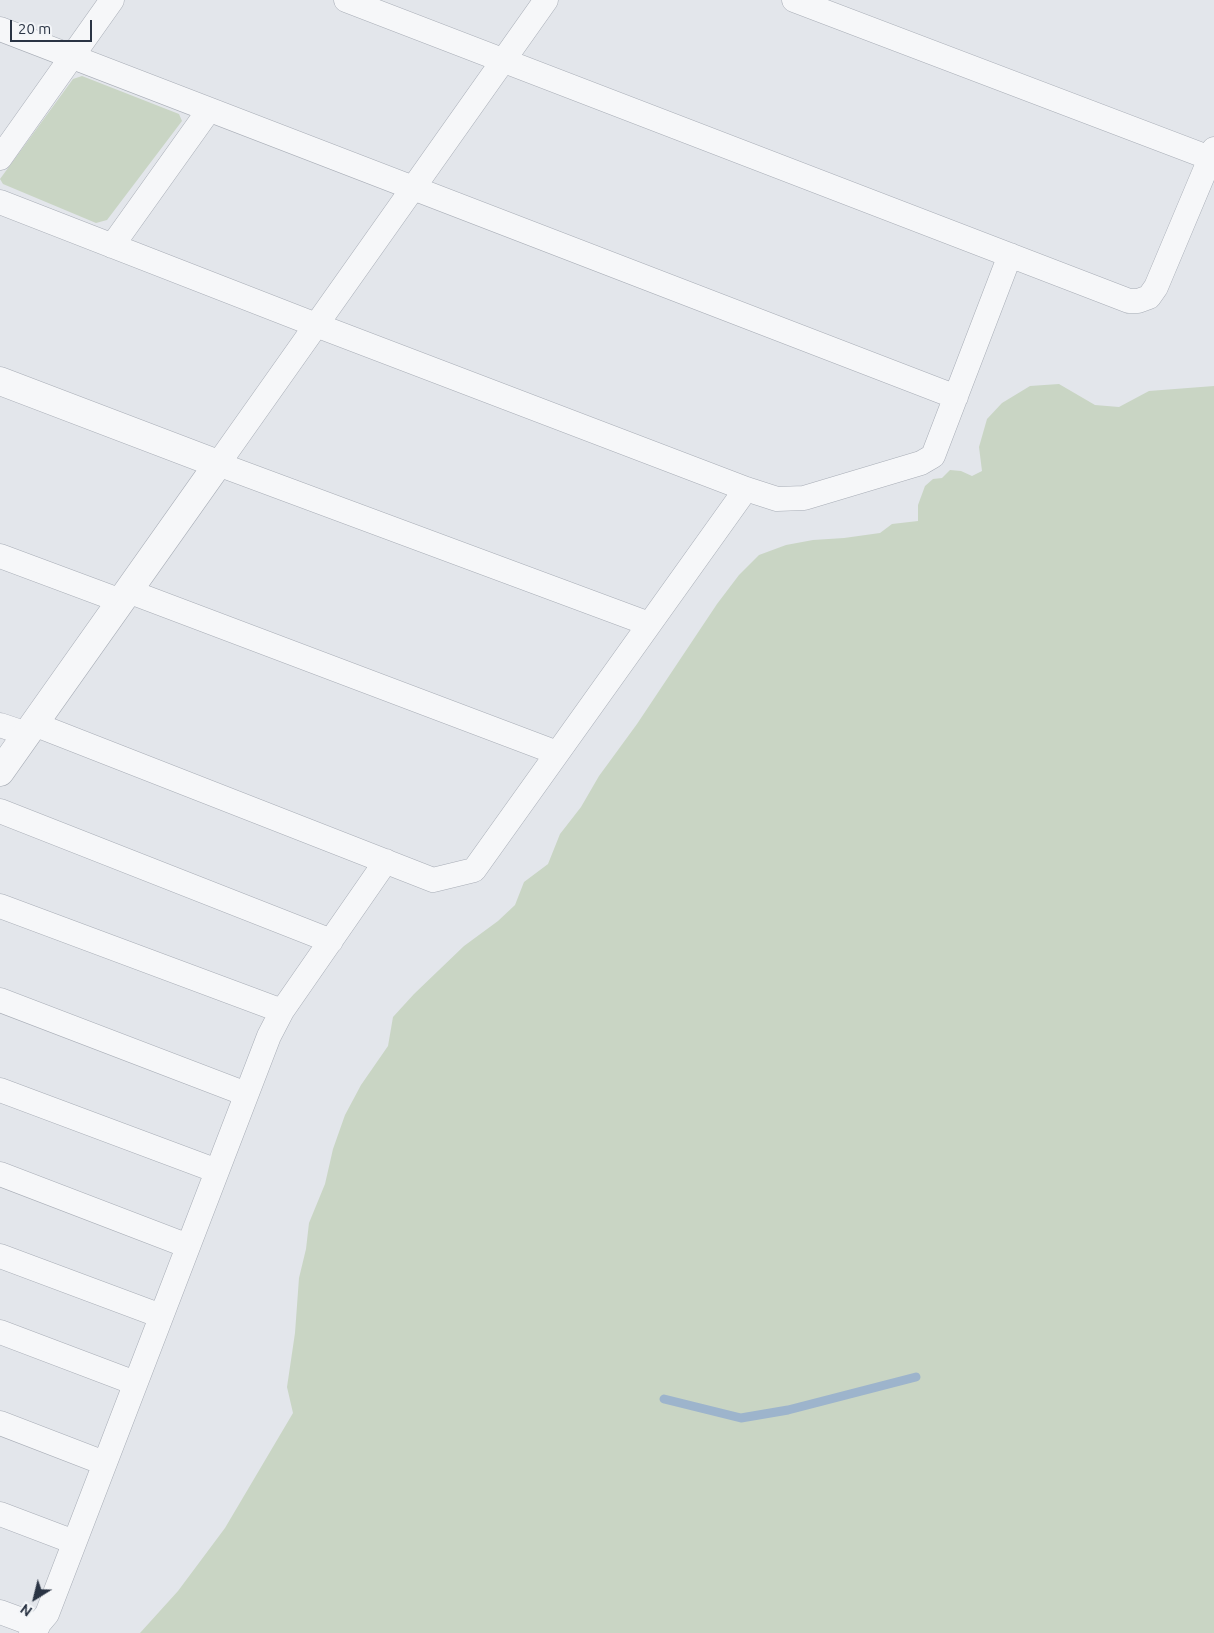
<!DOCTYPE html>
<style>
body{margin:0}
#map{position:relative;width:1214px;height:1633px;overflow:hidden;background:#e3e6eb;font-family:Ubuntu,sans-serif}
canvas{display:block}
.north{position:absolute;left:10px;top:1573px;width:50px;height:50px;-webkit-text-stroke:4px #f3f5f8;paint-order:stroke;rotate:216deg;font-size:14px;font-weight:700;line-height:20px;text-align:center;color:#2a3444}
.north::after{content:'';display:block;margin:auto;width:18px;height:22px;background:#2a3444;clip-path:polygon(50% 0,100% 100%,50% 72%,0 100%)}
.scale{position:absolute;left:10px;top:20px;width:82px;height:22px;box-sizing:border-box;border:2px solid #2a3444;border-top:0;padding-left:6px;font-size:15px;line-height:18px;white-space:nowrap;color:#2a3444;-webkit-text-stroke:4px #f3f5f8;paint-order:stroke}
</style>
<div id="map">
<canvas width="1214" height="1633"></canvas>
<div class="north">N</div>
<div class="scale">20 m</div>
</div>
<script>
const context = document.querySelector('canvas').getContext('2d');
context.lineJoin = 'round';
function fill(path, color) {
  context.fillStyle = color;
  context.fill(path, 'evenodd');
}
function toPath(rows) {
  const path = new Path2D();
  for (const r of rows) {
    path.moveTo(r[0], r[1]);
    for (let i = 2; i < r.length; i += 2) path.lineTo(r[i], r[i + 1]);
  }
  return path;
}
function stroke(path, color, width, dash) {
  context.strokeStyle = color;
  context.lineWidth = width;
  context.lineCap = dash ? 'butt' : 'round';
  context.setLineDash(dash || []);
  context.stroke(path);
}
const green = toPath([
 [82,76,179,114,182,121,107,220,96,223,3,184,0,179,73,79],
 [1059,384,1095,405,1119,407,1149,391,1214,386,1214,1633,140,1633,178,1591,225,1528,293,1413,287,1387,295,1333,299,1278,306,1249,309,1223,325,1184,333,1149,345,1115,361,1085,388,1046,393,1017,414,994,464,946,498,921,515,905,524,882,548,864,560,834,581,807,599,776,637,724,717,604,739,575,759,555,786,545,813,540,844,538,880,533,892,524,918,521,918,505,925,486,933,479,942,478,950,470,961,471,972,476,982,471,979,447,987,419,1002,403,1030,386]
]);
const stream = toPath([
 [664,1399,741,1418,788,1410,916,1377]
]);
const minor = toPath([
 [346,0,1129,301,1138,301,1149,297,1156,287,1214,149],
 [546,0,218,464,649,624],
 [794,0,1210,158],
 [0,29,956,397],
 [0,158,112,0],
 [0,202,316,325,746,489,777,499,804,498,921,463,933,456,1010,255],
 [112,246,209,110],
 [0,556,121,601],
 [128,591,557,753],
 [34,724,433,880,474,870,746,489],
 [0,725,27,734],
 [0,811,331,941],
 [0,906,282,1011],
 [0,1000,246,1094],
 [0,1090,217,1171],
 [0,1174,188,1246],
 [0,1256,161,1316],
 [0,1332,135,1383],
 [0,1423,104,1463],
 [0,1514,74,1542],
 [0,1612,38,1626],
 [31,1633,47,1614,269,1036,282,1011,386,861]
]);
const tertiary = toPath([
 [0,381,218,464,0,772]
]);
fill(green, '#c9d5c4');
stroke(stream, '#9db4cc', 9);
stroke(minor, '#a8adb6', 25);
stroke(tertiary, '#a8adb6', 29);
stroke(minor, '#f6f7f9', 24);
stroke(tertiary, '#f6f7f9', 28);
</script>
